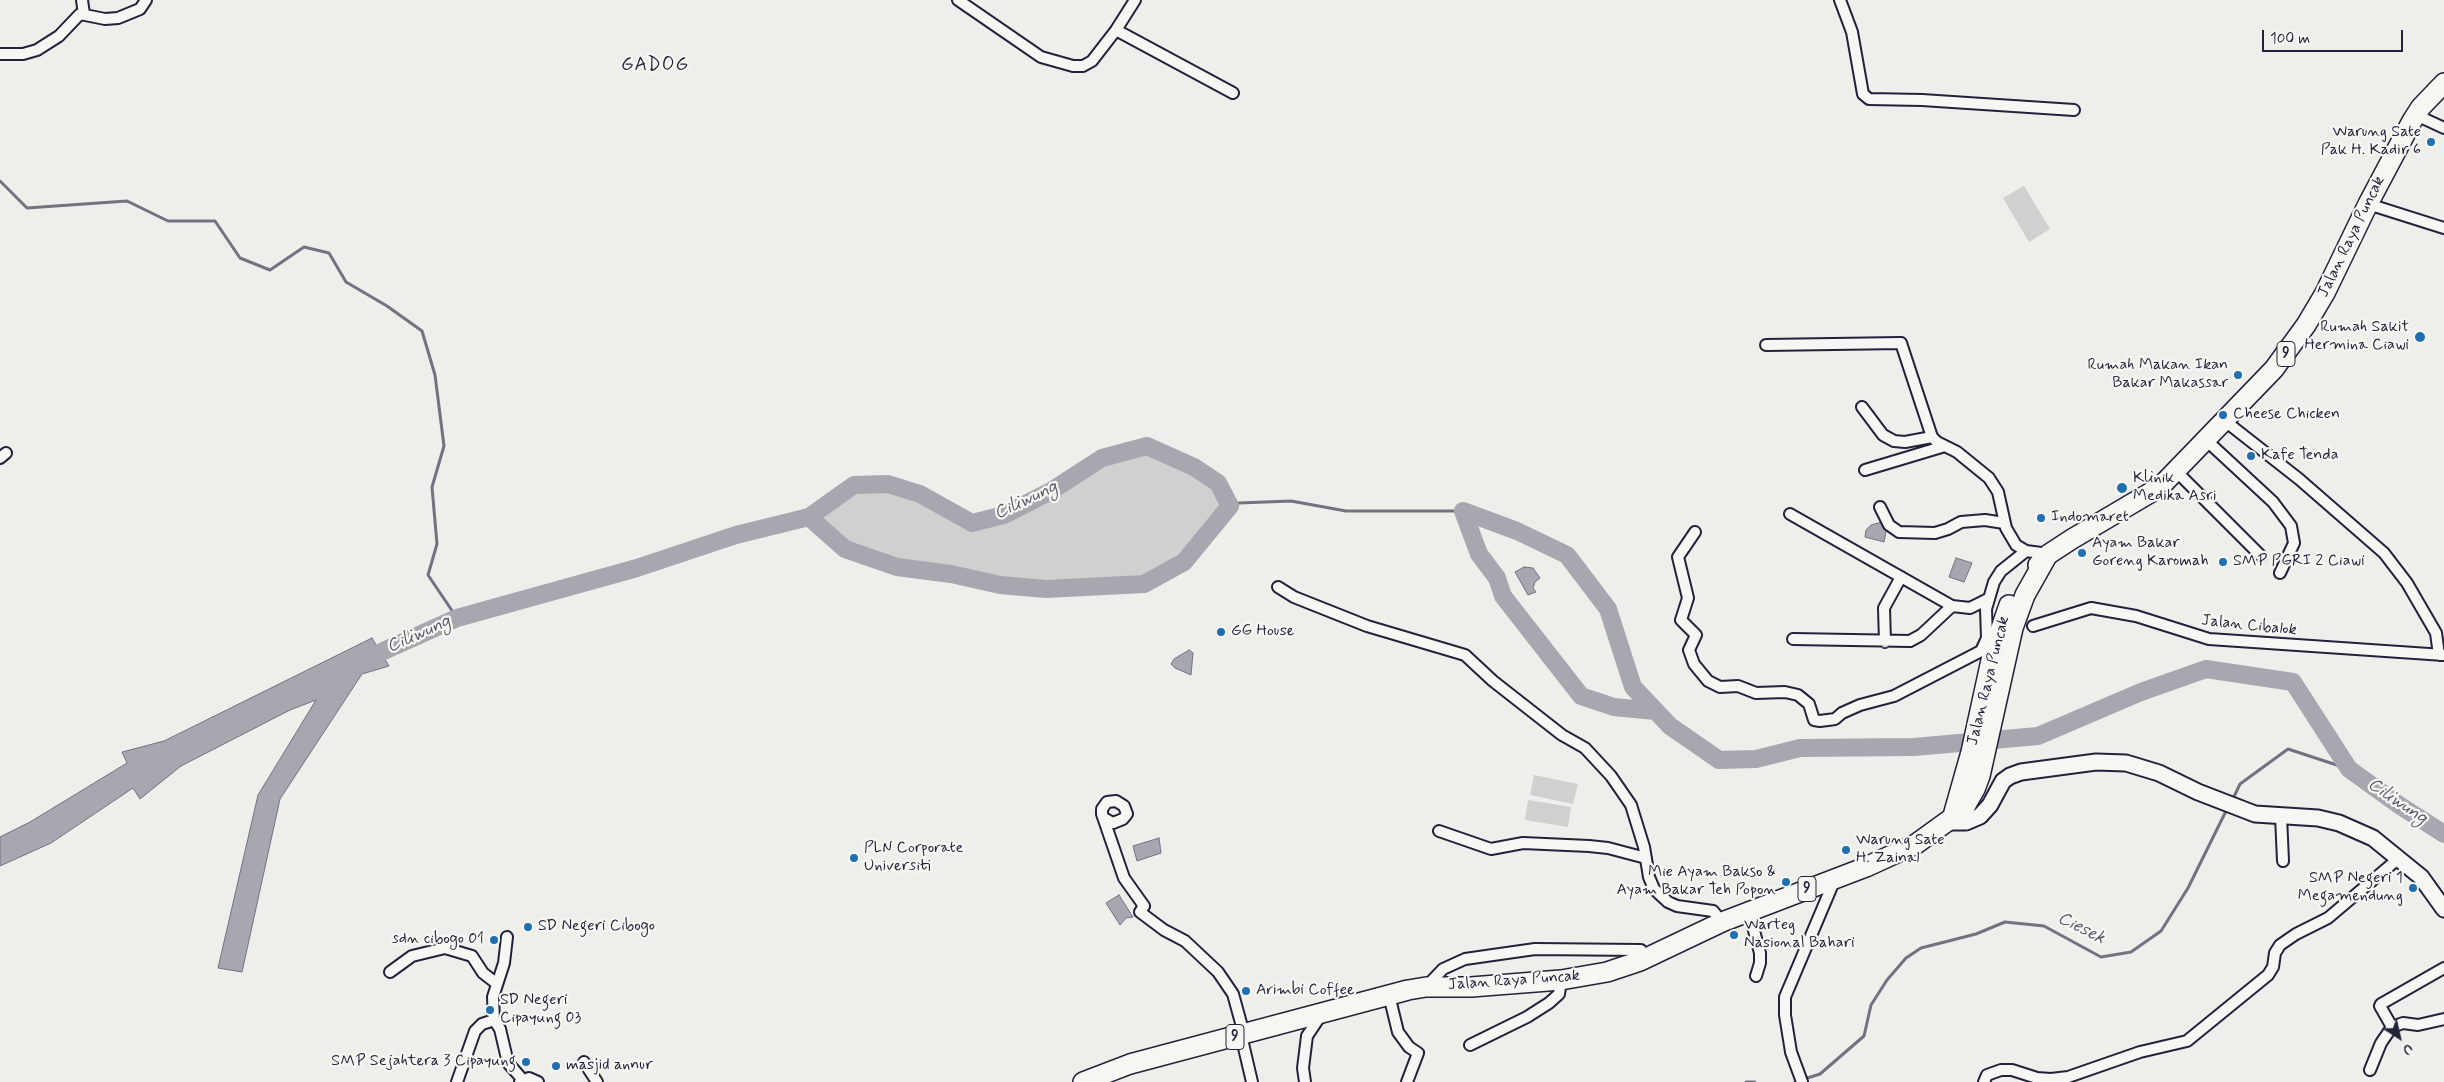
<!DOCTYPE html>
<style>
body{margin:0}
#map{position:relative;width:2444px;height:1082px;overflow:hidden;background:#eeeeeb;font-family:Mynerve,sans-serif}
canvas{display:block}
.north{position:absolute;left:2374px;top:1012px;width:50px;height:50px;-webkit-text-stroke:4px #f6f6f2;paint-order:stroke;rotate:145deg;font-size:14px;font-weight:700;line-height:20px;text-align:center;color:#22223b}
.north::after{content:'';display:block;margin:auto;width:18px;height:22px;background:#22223b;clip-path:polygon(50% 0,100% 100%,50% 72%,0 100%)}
.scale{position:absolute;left:2262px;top:30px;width:141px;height:22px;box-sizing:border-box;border:2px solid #22223b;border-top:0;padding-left:6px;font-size:15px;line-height:18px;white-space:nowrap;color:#22223b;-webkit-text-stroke:4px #f6f6f2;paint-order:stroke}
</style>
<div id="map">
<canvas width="2444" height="1082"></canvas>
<div class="north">U</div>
<div class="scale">100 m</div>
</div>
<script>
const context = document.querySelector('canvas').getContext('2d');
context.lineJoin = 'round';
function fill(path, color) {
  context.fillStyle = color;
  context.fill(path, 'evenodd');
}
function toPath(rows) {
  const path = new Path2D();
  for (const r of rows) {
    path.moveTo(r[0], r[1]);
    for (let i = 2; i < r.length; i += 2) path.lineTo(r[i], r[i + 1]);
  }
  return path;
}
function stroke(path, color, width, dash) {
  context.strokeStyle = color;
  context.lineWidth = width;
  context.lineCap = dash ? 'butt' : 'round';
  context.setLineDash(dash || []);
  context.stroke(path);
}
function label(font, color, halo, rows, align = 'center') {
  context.font = font + ' Mynerve,sans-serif';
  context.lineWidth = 4.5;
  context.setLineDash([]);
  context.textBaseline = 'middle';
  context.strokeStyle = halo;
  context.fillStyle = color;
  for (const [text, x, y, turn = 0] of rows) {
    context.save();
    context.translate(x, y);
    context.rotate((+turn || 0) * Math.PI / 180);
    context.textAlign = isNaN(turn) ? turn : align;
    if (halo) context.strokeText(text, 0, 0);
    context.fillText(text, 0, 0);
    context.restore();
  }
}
const green = toPath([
 [2024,186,2050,229,2029,242,2003,198],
 [1147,446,1194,467,1218,483,1230,506,1184,562,1144,584,1046,589,1000,585,951,574,897,567,845,549,809,517,854,485,888,484,920,494,972,523,1004,515,1051,491,1102,458],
 [1534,775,1578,784,1573,804,1530,795],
 [1528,800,1571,807,1568,827,1525,820]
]);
const water = toPath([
 [1882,522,1887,527,1884,542,1865,537,1866,530,1871,525,1882,522],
 [1956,558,1972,563,1964,582,1949,577,1956,558],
 [1524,567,1533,568,1540,578,1535,582,1533,588,1536,592,1528,595,1515,572,1524,567],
 [372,638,389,666,362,674,280,799,242,972,218,968,258,795,316,700,290,710,181,766,140,799,133,788,51,843,0,866,0,837,30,822,127,763,122,752,164,741,372,638],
 [1189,650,1193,653,1191,675,1175,668,1171,664,1174,659,1189,650],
 [1159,838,1161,853,1137,861,1133,846,1159,838],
 [1119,895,1133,917,1126,918,1120,925,1106,903,1119,895]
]);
const stream = toPath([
 [0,181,27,208,127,201,168,221,215,221,240,258,270,270,304,247,329,253,346,282,387,306,422,331,435,375,444,446,432,487,437,544,428,575,457,618],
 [1230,506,1239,503,1291,501,1346,511,1463,511],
 [2232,801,2240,784,2288,749,2349,769],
 [1746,1082,1755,1082],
 [1795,1082,1820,1074,1864,1036,1871,1005,1887,980,1906,958,1921,948,1976,934,2005,922,2044,926,2101,957,2131,952,2161,931,2188,888,2227,809]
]);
const river = toPath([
 [1463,511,1517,531,1567,555,1608,609,1633,687,1670,726,1719,760,1756,759,1800,748,1914,747,2038,736,2141,692,2206,669,2293,682,2349,769,2399,805,2444,834],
 [1463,511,1479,554,1497,578,1503,596,1581,696,1614,707,1655,711],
 [359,662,457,618,637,568,736,535,809,517,854,485,888,484,920,494,972,523,1004,515,1051,491,1102,458,1147,446,1194,467,1218,483,1230,506,1184,562,1144,584,1046,589,1000,585,951,574,897,567,845,549,809,517]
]);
const street = toPath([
 [82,0,84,14],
 [958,0,1041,57,1073,66,1083,66,1092,61,1116,30,1135,0],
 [1840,0,1852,32,1863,94,1869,99,1922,100,2074,110],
 [1116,30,1233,93],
 [0,54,23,54,37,50,59,36,80,14,105,19,118,18,140,9,146,0],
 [2416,115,2444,128],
 [2368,204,2444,228],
 [1766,345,1901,343,1932,437,1937,442,1957,452,1989,478,1998,492,2006,528,2016,545,2026,551,2049,554],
 [1862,407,1883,435,1894,441,1905,442,1932,437],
 [2225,421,2299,479,2384,553,2407,583,2436,633,2439,655],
 [2205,439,2273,502,2291,526,2294,543,2280,573],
 [0,458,6,453],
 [1865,470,1945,446],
 [2177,472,2261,556],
 [1880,507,1889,525,1899,532,1935,533,1948,529,1961,522,1985,520,2004,523],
 [1790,514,1952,606,1970,608,1988,599],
 [1695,532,1678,557,1688,598,1681,620,1696,635,1689,650,1694,664,1708,681,1720,687,1738,686,1756,693,1785,692,1798,695,1809,704,1814,720,1820,721,1835,719,1842,713,1860,705,1894,696,1981,651,1987,638,1986,609,1994,582,2001,571,2026,551],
 [1278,587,1294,597,1367,626,1465,655,1493,681,1562,735,1585,748,1611,776,1631,805,1644,847,1649,877,1654,889,1668,902,1677,906,1713,911,1722,922],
 [2033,626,2091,608,2136,616,2209,639,2444,655],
 [1793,639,1910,641,1921,635,1952,606],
 [1885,642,1884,608,1901,577],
 [2281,816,2283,861],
 [1104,818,1113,823,1123,819,1127,814,1124,806,1116,801,1107,802,1102,809,1102,814,1124,878,1144,906,1140,912,1164,930,1185,941,1218,972,1233,994,1244,1034],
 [1439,831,1491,849,1523,843,1589,846,1608,848,1646,858],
 [1749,912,1760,953,1760,963,1756,976],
 [390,972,412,956,445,948,472,956,483,973,496,983],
 [1426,987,1443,969,1465,959,1535,949,1641,950],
 [1389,995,1398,1032,1409,1047,1418,1053,1407,1082],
 [494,1020,493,997,504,963,507,937],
 [2392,1027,2380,1006,2381,1004,2444,968],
 [1241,1035,1252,1082],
 [1470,1045,1527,1017,1549,1003,1559,994,1561,980],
 [584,1062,597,1082],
 [2370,1070,2381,1043,2392,1027,2403,1023,2418,1025,2444,1019],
 [457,1082,475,1031,482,1024,494,1020,500,1029,508,1063,523,1080],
 [520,1082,529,1078,538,1082],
 [1305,1082,1303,1068,1307,1036,1321,1015],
 [1802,1082,1791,1052,1785,1015,1785,997,1835,879],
 [1984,1082,1987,1075,2001,1070,2012,1070,2037,1078,2051,1079,2068,1077,2140,1052,2187,1041,2268,975,2273,967,2275,953,2280,945,2296,934,2328,918,2399,858]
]);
const secondary = toPath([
 [1948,822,1966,822,1980,816,1990,805,2003,781,2010,776,2021,772,2096,762,2126,763,2159,773,2198,792,2255,814,2318,818,2339,823,2373,838,2421,877,2444,909]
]);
const highway = toPath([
 [2038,565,2049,554,2072,539,2160,487,2274,369,2306,325,2325,293,2368,204,2412,121,2421,107,2444,83],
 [1954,812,1971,752,1993,651,2009,605],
 [1083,1082,1130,1064,1408,990,1426,987,1471,987,1561,980,1607,972,1640,961,1722,922,1866,867,1916,844,1963,810,1975,789,1980,776,2013,628,2025,595,2047,556]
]);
const markers = [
 [2431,142,5,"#1f6fb2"],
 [2420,337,6,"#1f6fb2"],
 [2238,375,5,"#1f6fb2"],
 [2223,415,5,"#1f6fb2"],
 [2251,456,5,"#1f6fb2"],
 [2122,488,6,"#1f6fb2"],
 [2041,518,5,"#1f6fb2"],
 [2082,553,5,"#1f6fb2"],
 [2223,562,5,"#1f6fb2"],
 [1221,632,5,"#1f6fb2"],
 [1846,850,5,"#1f6fb2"],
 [854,858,5,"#1f6fb2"],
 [1786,882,5,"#1f6fb2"],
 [2413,888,5,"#1f6fb2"],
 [528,927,5,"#1f6fb2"],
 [1734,935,5,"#1f6fb2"],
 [494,940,5,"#1f6fb2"],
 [1246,991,5,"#1f6fb2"],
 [490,1010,5,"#1f6fb2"],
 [526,1062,5,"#1f6fb2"],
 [556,1066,5,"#1f6fb2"]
];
const shields = [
 [2286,354,18],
 [1807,889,18],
 [1235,1037,18]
];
const shieldNames = [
 ["9",2286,354],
 ["9",1807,889],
 ["9",1235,1037]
];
const poiNames = [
 ["Warung Sate",2421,133,"right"],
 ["Pak H. Kadir 6",2421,151,"right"],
 ["Rumah Sakit",2409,328,"right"],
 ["Hermina Ciawi",2409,346,"right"],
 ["Rumah Makan Ikan",2228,366,"right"],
 ["Bakar Makassar",2228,384,"right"],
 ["Cheese Chicken",2233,415],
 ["Kafe Tenda",2261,456],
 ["Klinik",2133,479],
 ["Medika Asri",2133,497],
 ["Indomaret",2051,518],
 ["Ayam Bakar",2092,544],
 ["Goreng Karomah",2092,562],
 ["SMP PGRI 2 Ciawi",2233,562],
 ["GG House",1231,632],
 ["Warung Sate",1856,841],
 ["H. Zainal",1856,859],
 ["PLN Corporate",864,849],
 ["Universiti",864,867],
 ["Mie Ayam Bakso &",1776,873,"right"],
 ["Ayam Bakar Teh Popon",1776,891,"right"],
 ["SMP Negeri 1",2403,879,"right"],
 ["Megamendung",2403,897,"right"],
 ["Warteg",1744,926],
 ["Nasional Bahari",1744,944],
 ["SD Negeri Cibogo",538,927],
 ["sdn cibogo 01",484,940,"right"],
 ["Arimbi Coffee",1256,991],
 ["SD Negeri",500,1001],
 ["Cipayung 03",500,1019],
 ["SMP Sejahtera 3 Cipayung",516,1062,"right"],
 ["masjid annur",566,1066]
];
const streetNames = [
 ["Jalan Raya Puncak",2352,237,-64],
 ["Jalan Cibalok",2249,626,6],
 ["Jalan Raya Puncak",1989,681,-76],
 ["Jalan Raya Puncak",1514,981,-4]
];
const waterNames = [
 ["Ciliwung",1026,501,-25],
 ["Ciliwung",419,635,-24],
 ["Ciliwung",2397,802,34],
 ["Ciesek",2081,929,27]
];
const quarterNames = [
 ["GADOG",655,66]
];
fill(green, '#d0d0d1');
fill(water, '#a7a7af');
stroke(water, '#727281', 1);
stroke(stream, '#727281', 3);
stroke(river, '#a7a7af', 18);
stroke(street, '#22223b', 14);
stroke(secondary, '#22223b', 19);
stroke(highway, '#22223b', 22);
stroke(street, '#f6f6f2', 10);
stroke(secondary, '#f6f6f2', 15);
stroke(highway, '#f6f6f2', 19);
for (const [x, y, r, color] of markers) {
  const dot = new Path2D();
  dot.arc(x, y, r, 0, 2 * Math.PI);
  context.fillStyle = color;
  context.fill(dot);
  stroke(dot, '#f6f6f2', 2);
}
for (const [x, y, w] of shields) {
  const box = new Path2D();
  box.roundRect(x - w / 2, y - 12.5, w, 25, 4);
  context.fillStyle = '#f6f6f2';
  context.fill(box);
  stroke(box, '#22223b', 1);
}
label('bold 15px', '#22223b', null, shieldNames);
label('16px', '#22223b', '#f6f6f2', poiNames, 'left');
label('16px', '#22223b', '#f6f6f2', streetNames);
label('italic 18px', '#575769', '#f6f6f2', waterNames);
context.letterSpacing = '1px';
label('19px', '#22223b', '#f6f6f2', quarterNames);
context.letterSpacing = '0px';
</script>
